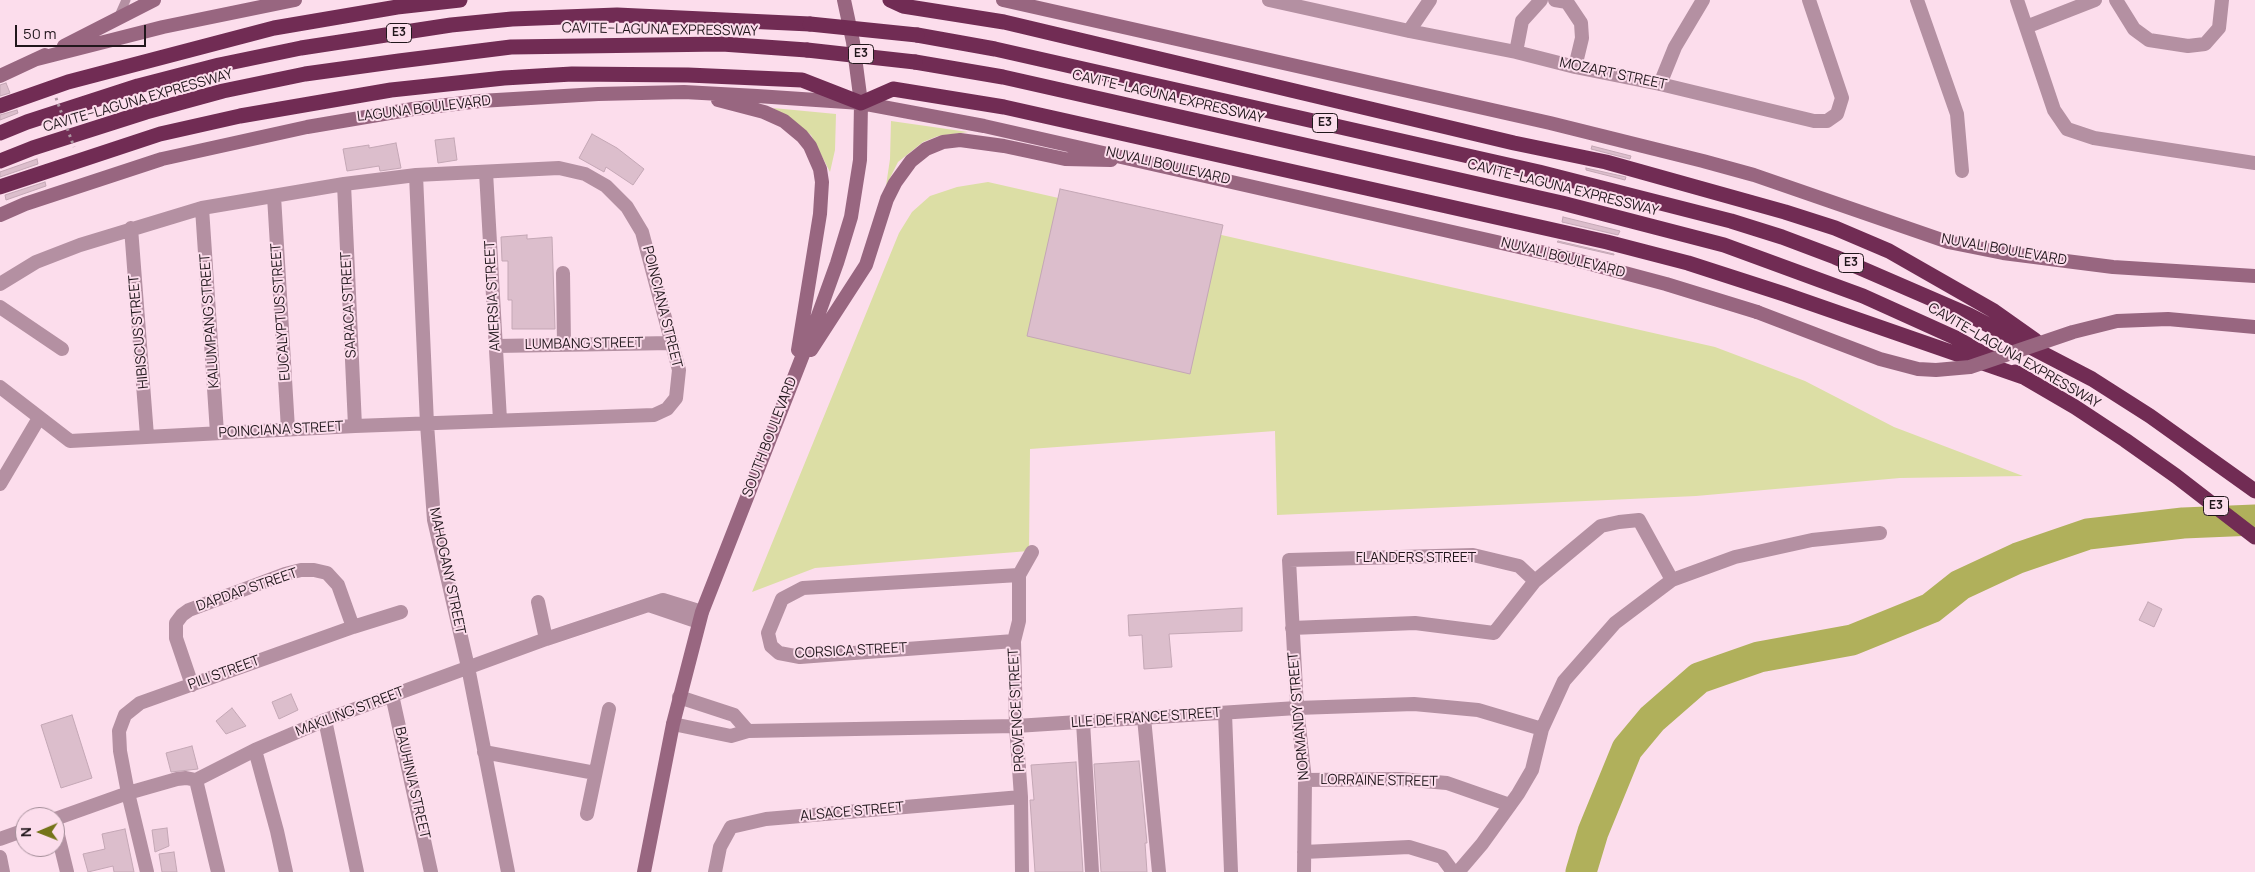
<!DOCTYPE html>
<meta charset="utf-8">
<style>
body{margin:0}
#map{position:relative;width:2255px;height:872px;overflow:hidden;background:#fcddec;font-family:Manrope,sans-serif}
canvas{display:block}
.north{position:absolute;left:15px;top:807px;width:50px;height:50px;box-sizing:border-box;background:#fcddec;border:1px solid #a48e99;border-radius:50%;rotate:269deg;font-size:14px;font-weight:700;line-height:20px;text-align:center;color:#21171c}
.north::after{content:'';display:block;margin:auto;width:18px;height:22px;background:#75741a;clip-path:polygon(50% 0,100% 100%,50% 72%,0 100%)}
.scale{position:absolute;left:15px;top:25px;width:131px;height:22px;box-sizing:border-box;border:2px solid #21171c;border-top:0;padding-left:6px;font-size:15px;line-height:18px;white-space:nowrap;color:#21171c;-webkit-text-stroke:4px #fcddec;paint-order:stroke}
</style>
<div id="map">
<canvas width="2255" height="872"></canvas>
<div class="north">N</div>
<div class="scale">50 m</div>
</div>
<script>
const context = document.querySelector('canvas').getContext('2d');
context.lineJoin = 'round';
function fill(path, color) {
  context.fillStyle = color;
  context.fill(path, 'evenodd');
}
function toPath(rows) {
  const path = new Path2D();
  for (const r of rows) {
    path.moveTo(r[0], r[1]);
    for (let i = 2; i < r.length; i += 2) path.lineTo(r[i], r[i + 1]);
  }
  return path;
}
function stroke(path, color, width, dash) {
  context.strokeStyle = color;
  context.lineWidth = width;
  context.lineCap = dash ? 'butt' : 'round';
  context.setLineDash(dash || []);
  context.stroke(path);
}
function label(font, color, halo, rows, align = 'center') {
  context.font = font + ' Manrope,sans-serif';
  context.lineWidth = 4;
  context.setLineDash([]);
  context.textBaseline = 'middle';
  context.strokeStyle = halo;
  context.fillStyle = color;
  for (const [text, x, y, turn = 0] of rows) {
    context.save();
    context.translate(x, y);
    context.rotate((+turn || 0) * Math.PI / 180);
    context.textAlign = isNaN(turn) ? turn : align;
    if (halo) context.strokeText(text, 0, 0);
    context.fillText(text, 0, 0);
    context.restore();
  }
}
const green = toPath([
 [773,108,836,114,835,150,830,172,811,135],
 [891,121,968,132,938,136,923,142,898,162,886,186,890,159],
 [988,182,1715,347,1805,381,1894,427,2023,476,1900,478,1696,496,1277,515,1275,431,1030,449,1029,551,815,568,752,592,899,233,912,212,930,196,957,187]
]);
const river = toPath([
 [1581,872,1593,832,1627,749,1652,719,1699,678,1759,657,1852,640,1931,608,1960,585,2018,558,2088,534,2183,523,2255,520]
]);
const building = toPath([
 [6,83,10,93,0,96,0,85,6,83],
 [17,110,18,113,0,120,0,115,17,110],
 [592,134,617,148,644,169,633,185,606,167,604,172,579,158,592,134],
 [454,138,457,160,438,163,435,140,454,138],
 [396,143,401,168,380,171,379,166,347,171,343,149,369,145,369,148,396,143],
 [1592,146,1631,156,1630,159,1591,149,1592,146],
 [37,159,38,164,0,177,0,172,37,159],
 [1586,168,1626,177,1625,180,1586,170,1586,168],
 [45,182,46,186,6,200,5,195,45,182],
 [1060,189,1223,225,1190,374,1027,336,1060,189],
 [1563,217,1620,231,1618,235,1562,222,1563,217],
 [527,235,527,239,552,237,555,329,512,329,512,300,508,300,508,261,502,261,501,237,527,235],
 [1558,241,1614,254,1614,255,1557,242,1558,241],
 [2148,602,2162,609,2154,627,2139,620,2148,602],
 [1242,608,1242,631,1169,634,1172,667,1144,669,1142,635,1129,636,1128,615,1242,608],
 [291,694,298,710,279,719,272,702,291,694],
 [232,708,246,726,226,734,216,721,232,708],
 [72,715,92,778,61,788,41,725,72,715],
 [192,746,198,769,171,772,166,753,192,746],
 [1139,761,1147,843,1145,843,1147,872,1101,872,1094,764,1139,761],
 [1076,762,1083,872,1035,872,1030,800,1034,800,1031,765,1076,762],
 [167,828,169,846,155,852,152,830,167,828],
 [125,829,134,872,114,872,113,866,88,872,83,854,105,849,102,834,125,829],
 [174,852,177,872,162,872,159,854,174,852]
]);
const service = toPath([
 [118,18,126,0]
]);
const minor = toPath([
 [1269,0,1409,31,1516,52,1575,67,1660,84,1814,121,1827,121,1837,114,1842,98,1809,0],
 [1555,0,1567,2,1581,23,1582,38,1575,67],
 [1917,0,1957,114,1962,171],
 [2017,0,2054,110,2067,129,2094,138,2255,163],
 [2116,0,2134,29,2149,40,2188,46,2205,44,2219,28,2222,0],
 [2026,27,2095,0],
 [1409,31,1430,0],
 [1516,52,1522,21,1541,0],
 [1660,84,1675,47,1703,0],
 [486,172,500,420],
 [416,175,427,424,434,520,468,667,508,872],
 [344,184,355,426],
 [274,196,288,429],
 [202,208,217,433],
 [131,228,147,436],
 [563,273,564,345],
 [0,284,36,262,80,245,202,208,344,184,416,175,559,168,585,174,606,186,627,207,642,232,679,370,676,398,667,409,654,415,355,426,70,441,0,387],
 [0,307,62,349],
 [496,346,672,343],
 [0,484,39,418],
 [538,602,546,639],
 [649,605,699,622],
 [1292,628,1415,623,1494,633,1535,581,1601,526,1619,522,1639,520,1672,580],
 [1014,641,800,657,779,653,771,646,768,633,782,599,803,588,1019,575],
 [192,685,176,638,176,623,182,615,189,610,285,574,301,570,314,570,327,573,338,585,353,627],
 [392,695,431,872],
 [679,697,734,715,748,731],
 [1225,713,1231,872],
 [1144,718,1159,872],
 [325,720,357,872],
 [1083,722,1092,872],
 [673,724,731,736,748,731,1016,726,1297,708,1414,704,1478,710,1542,729],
 [255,750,277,831,286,872],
 [484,752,595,773],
 [196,780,218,872],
 [1305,780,1400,779,1447,783,1510,805],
 [587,814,609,709],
 [55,819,128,793,177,779,186,778,196,780,255,750,325,720,546,639,663,600,702,612],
 [55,823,67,872],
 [0,839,25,830],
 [1304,852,1409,847,1442,857,1453,872],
 [0,857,3,872],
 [147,872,128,793,120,751,119,731,125,715,140,703,353,627,401,612],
 [715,872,720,847,731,827,766,819,1021,797],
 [1022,872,1021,797,1016,726,1014,641,1019,621,1019,575,1032,552],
 [1304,872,1305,780,1297,708,1289,560,1473,555,1519,566,1535,581],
 [1458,872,1482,844,1518,794,1532,770,1542,729,1564,681,1615,623,1672,580,1735,557,1812,540,1880,533]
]);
const secondary = toPath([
 [1003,0,1550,123,1703,161,1754,175,1948,242,2003,253,2113,267,2255,276],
 [64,46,154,0],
 [37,59,163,27,295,0],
 [0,76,45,55],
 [718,100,764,112,784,121,802,136,810,146,820,169,822,182,820,214,798,350],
 [0,215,25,204,162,159,307,127,413,109,480,101,598,94,684,92,757,96,861,103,984,126,1572,259,1666,284,1757,312],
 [811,350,866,265,887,199,895,183,911,161,926,149,943,142,960,140,1004,146,1065,159,1111,160],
 [644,872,673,724,702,612,815,324,837,263,851,217,860,160,861,103,853,42,844,0]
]);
const motorway = toPath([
 [890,0,903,6,1004,22,1514,143,1606,162,1785,212,1835,228,1889,251,1994,311,2035,340],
 [917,35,995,49,1539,172,1731,221,1782,237,1835,257,1969,315,2092,379,2150,416,2255,491],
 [915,62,1003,77,1562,203,1724,245,1863,296,1956,338,1993,359],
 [0,106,68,82,274,28,397,7,460,0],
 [0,133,27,122,138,86,219,65,301,48,451,25,512,19,617,15,810,24],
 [0,161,33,148,146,112,223,91,305,74,399,61,511,47,722,44,807,50],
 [0,187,160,134,240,116,391,90,504,78,572,74,688,75,802,80,861,103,893,89,1004,107,1607,242,1688,263,1784,294,2023,377],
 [2015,372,2075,407,2125,440,2176,476,2255,537]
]);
const pathBridge = toPath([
 [56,98,74,147]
]);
const secondaryBridge = toPath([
 [1757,312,1880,359,1918,369,1936,370,1970,367,2073,332,2117,321,2168,319,2255,327]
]);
const motorwayBridge = toPath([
 [810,24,917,35],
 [807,50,915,62]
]);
const shields = [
 [399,33,25],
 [861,54,25],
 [1325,123,25],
 [1851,263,25],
 [2216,506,25]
];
const shieldNames = [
 ["E3",399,33],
 ["E3",861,54],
 ["E3",1325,123],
 ["E3",1851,263],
 ["E3",2216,506]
];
const streetNames = [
 ["CAVITE–LAGUNA EXPRESSWAY",660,30,1],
 ["MOZART STREET",1613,74,12],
 ["CAVITE–LAGUNA EXPRESSWAY",1168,97,13],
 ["CAVITE–LAGUNA EXPRESSWAY",138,101,-16],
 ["LAGUNA BOULEVARD",424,109,-7],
 ["NUVALI BOULEVARD",1168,166,13],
 ["CAVITE–LAGUNA EXPRESSWAY",1563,188,14],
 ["NUVALI BOULEVARD",2004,250,10],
 ["NUVALI BOULEVARD",1563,258,14],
 ["AMERSIA STREET",493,296,-93],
 ["SARACA STREET",349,305,-93],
 ["POINCIANA STREET",662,307,76],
 ["EUCALYPTUS STREET",281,312,-94],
 ["KALUMPANG STREET",210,321,-94],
 ["HIBISCUS STREET",139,332,-95],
 ["LUMBANG STREET",584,344,-1],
 ["CAVITE–LAGUNA EXPRESSWAY",2014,356,30],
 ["POINCIANA STREET",281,430,-3],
 ["SOUTH BOULEVARD",770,437,-69],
 ["FLANDERS STREET",1416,558],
 ["MAHOGANY STREET",447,571,78],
 ["DAPDAP STREET",247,590,-19],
 ["CORSICA STREET",851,651,-3],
 ["PILI STREET",224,673,-20],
 ["PROVENCE STREET",1017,710,-93],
 ["MAKILING STREET",350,712,-21],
 ["NORMANDY STREET",1299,716,-95],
 ["LLE DE FRANCE STREET",1146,718,-4],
 ["LORRAINE STREET",1379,781,1],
 ["BAUHINIA STREET",412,783,77],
 ["ALSACE STREET",852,812,-5]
];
fill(green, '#dcdea5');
stroke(river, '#b0b05b', 31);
fill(building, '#dcbecc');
stroke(building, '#c4a7b5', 1);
stroke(service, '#b490a2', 9);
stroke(minor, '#b490a2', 14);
stroke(secondary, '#986680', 14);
stroke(motorway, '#712c54', 15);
stroke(pathBridge, '#ad96a1', 3, [2.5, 4]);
stroke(secondaryBridge, '#986680', 14);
stroke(motorwayBridge, '#712c54', 15);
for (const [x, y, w] of shields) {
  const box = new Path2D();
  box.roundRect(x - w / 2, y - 9.5, w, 19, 4);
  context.fillStyle = '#fcddec';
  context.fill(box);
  stroke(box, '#21171c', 1);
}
label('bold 12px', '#21171c', null, shieldNames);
label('14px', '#21171c', '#fcddec', streetNames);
</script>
